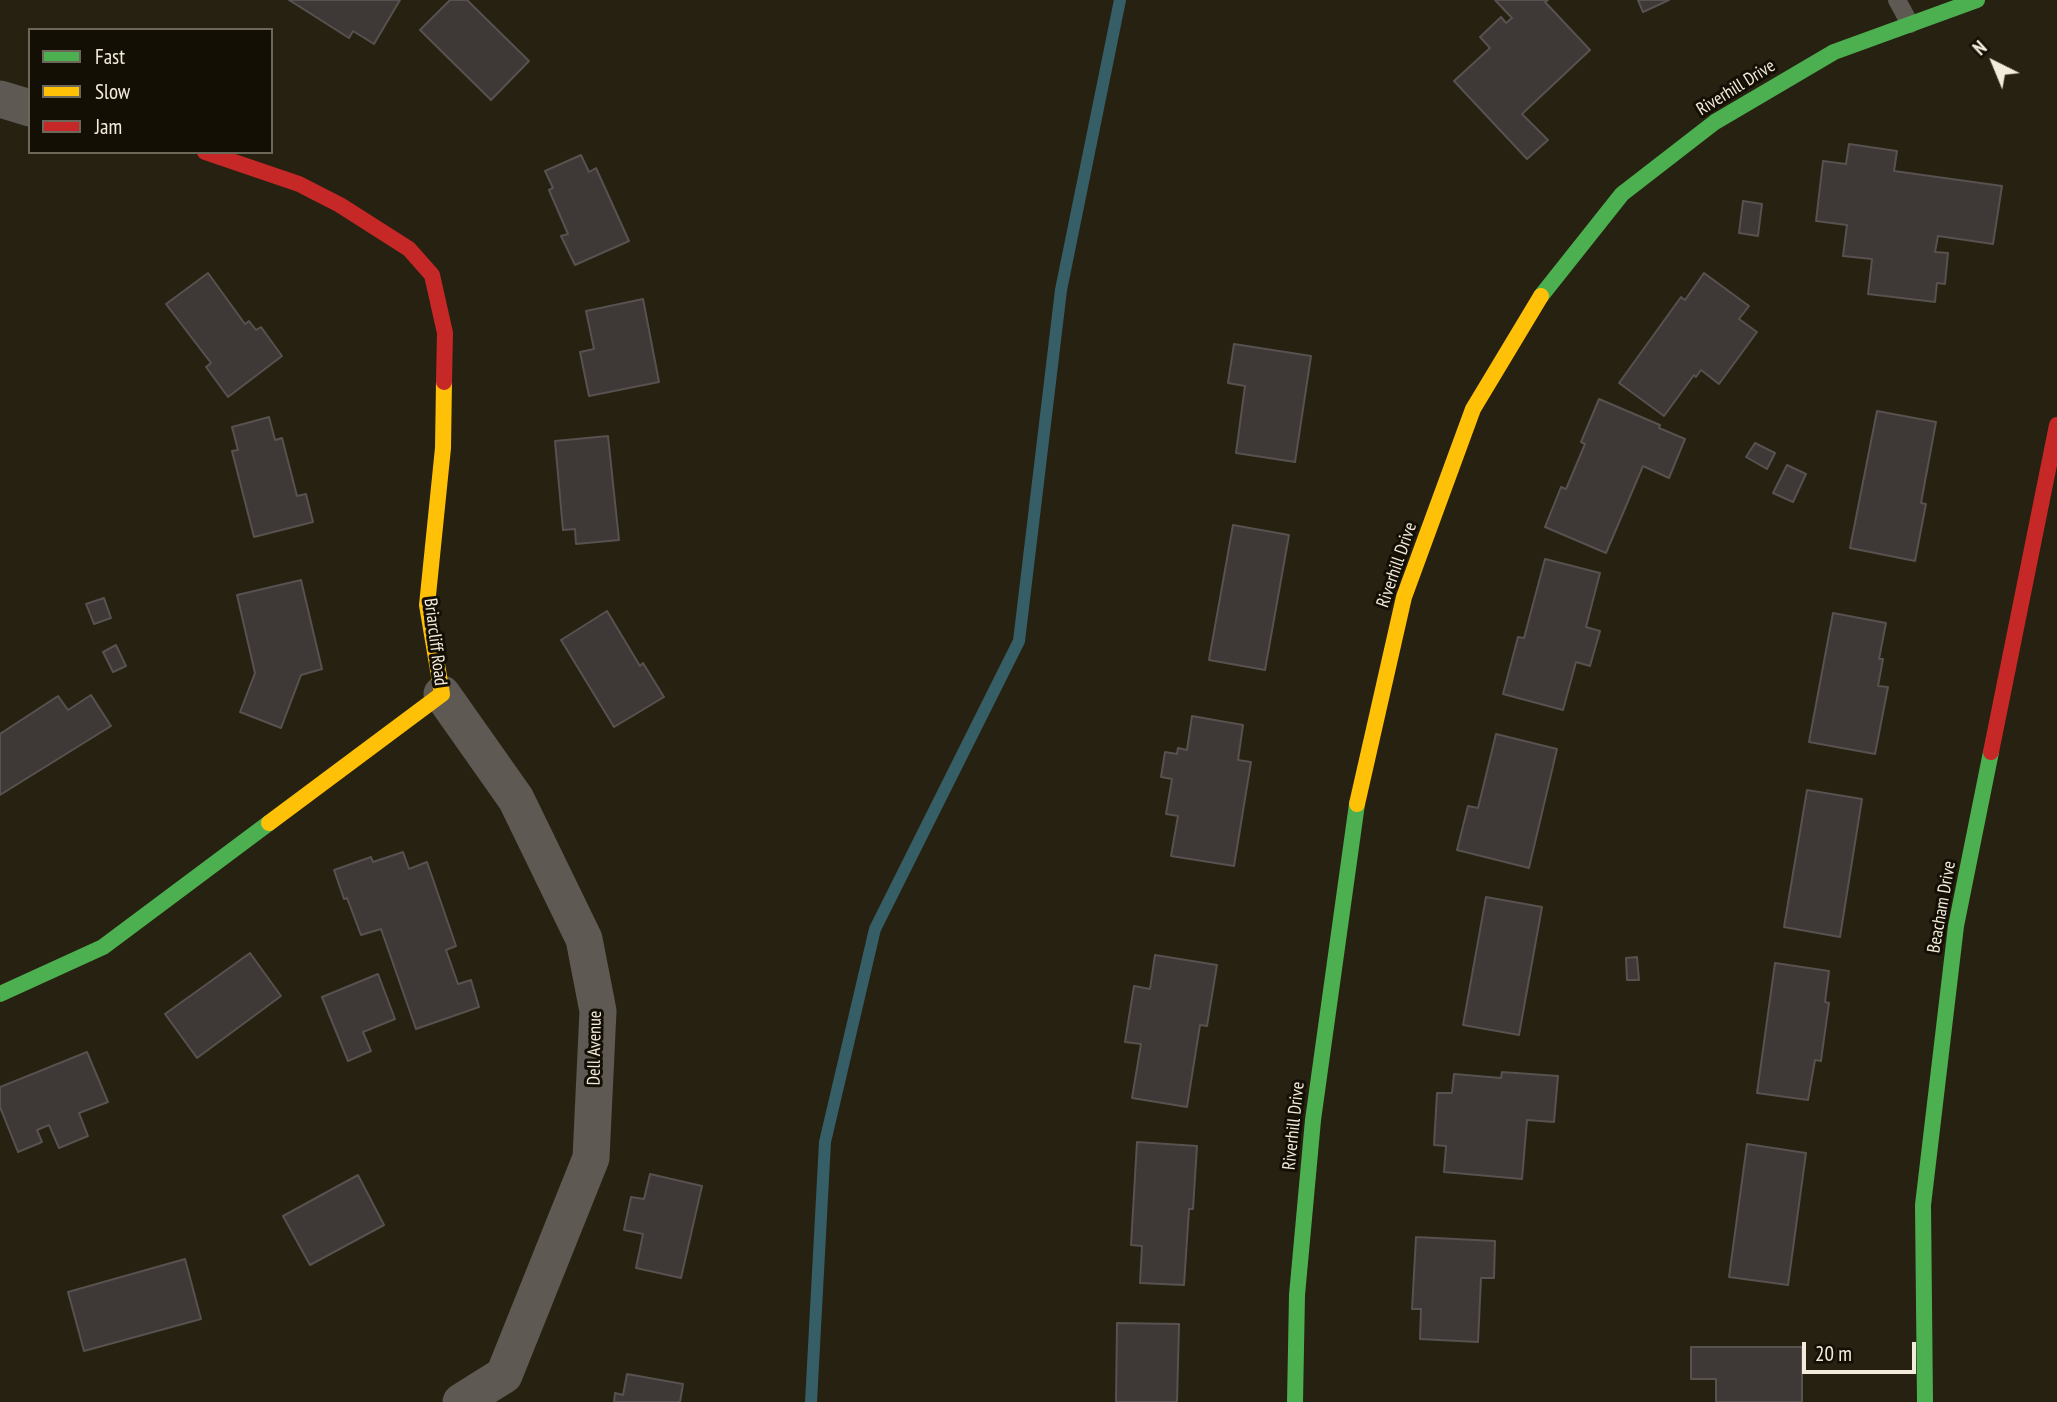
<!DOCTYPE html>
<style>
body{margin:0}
#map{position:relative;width:2057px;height:1402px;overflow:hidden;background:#272111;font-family:"PT Sans Narrow",sans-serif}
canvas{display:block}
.legend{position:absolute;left:28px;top:28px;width:245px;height:126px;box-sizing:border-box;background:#140f04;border:2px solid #6d675a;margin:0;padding:9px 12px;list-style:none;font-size:21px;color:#f3ecdc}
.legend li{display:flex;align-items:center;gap:14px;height:35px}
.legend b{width:35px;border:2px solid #6d675a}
.north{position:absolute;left:1959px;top:28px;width:70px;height:70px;-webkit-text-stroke:5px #140f04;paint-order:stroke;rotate:317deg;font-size:19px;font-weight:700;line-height:28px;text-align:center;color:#f3ecdc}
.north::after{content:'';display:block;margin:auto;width:24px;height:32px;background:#f3ecdc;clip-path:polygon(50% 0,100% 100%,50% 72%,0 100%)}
.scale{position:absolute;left:1802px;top:1342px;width:114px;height:32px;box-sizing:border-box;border:4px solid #f3ecdc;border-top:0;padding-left:9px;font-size:21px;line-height:24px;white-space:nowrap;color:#f3ecdc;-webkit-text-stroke:5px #140f04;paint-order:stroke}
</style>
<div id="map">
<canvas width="2057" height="1402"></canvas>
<ul class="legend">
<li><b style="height:9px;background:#4caf50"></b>Fast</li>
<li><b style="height:9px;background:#ffc107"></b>Slow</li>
<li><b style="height:9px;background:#c62828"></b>Jam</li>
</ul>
<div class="north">N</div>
<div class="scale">20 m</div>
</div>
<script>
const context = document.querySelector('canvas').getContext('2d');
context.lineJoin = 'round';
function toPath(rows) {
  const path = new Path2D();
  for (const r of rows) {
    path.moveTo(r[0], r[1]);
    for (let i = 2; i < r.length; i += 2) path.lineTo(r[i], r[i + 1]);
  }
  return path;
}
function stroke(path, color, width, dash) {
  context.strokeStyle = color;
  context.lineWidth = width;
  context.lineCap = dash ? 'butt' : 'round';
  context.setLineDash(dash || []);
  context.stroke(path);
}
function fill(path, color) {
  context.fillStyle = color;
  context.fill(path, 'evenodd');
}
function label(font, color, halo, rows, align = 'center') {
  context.font = font + ' "PT Sans Narrow",sans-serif';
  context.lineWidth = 6;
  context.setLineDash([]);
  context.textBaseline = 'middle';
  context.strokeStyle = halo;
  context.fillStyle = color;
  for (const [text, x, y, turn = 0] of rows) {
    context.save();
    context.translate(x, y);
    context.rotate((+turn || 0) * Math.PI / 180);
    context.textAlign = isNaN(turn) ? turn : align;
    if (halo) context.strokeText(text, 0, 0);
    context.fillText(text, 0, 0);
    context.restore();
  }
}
const stream = toPath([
 [811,1402,825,1142,875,929,1019,641,1061,290,1120,0]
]);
const building = toPath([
 [289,0,400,0,374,44,353,31,349,38,289,0],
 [450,0,467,0,529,61,491,100,420,30,450,0],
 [1495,0,1548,0,1545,2,1590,50,1522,114,1548,140,1527,159,1454,81,1490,48,1480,37,1501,17,1506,23,1512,18,1495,0],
 [1638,0,1669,0,1643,12,1638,0],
 [1849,144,1897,151,1894,171,2002,186,1993,244,1938,236,1935,252,1948,253,1945,284,1937,283,1935,302,1868,294,1872,259,1843,256,1847,225,1816,221,1823,161,1846,164,1849,144],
 [581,155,589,172,596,168,629,241,575,265,561,236,568,234,549,190,553,188,545,171,581,155],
 [1743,201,1762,204,1758,236,1739,233,1743,201],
 [208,273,245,324,249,321,256,330,261,327,282,356,228,397,206,367,211,363,166,304,208,273],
 [1704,273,1749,306,1739,319,1757,332,1719,384,1701,370,1696,377,1694,375,1664,416,1619,383,1681,297,1685,300,1704,273],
 [643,299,659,382,589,396,580,352,594,349,586,311,643,299],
 [1234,344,1311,356,1295,462,1236,453,1245,386,1228,383,1234,344],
 [1599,399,1660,425,1659,428,1685,439,1669,478,1643,466,1606,553,1545,527,1561,487,1566,489,1585,444,1581,442,1599,399],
 [1877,411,1936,422,1921,503,1926,504,1915,561,1850,548,1877,411],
 [269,417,275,440,282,438,297,496,306,494,313,522,254,537,232,451,238,450,232,427,269,417],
 [608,436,619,540,576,544,575,529,563,530,555,441,608,436],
 [1755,443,1775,453,1767,469,1746,457,1755,443],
 [1787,465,1806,474,1793,502,1773,493,1787,465],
 [1233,525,1289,535,1265,670,1209,660,1233,525],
 [1545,559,1600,573,1586,627,1600,631,1590,666,1576,662,1563,710,1503,694,1518,637,1524,638,1545,559],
 [301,580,322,669,301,675,281,728,240,712,255,673,237,595,301,580],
 [104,598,111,618,94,624,86,604,104,598],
 [607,611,640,666,643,663,664,697,614,727,561,640,607,611],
 [1833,613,1886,623,1879,659,1883,659,1878,686,1888,687,1875,754,1809,742,1833,613],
 [116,645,126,666,113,672,103,652,116,645],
 [91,695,111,726,0,795,0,734,58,696,68,710,91,695],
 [1192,716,1243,725,1238,760,1251,762,1234,866,1171,856,1178,816,1166,814,1172,779,1161,777,1165,752,1177,754,1178,748,1187,750,1192,716],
 [1496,734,1557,749,1529,868,1457,850,1468,806,1478,808,1496,734],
 [1807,790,1862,799,1840,937,1784,927,1807,790],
 [403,852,409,869,427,862,456,946,446,950,458,984,471,980,479,1007,416,1029,381,929,361,935,347,898,344,899,334,870,371,857,373,862,403,852],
 [1486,897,1542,907,1519,1035,1463,1025,1486,897],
 [250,953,281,996,197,1058,165,1014,250,953],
 [1155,955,1217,965,1207,1026,1200,1025,1187,1107,1132,1098,1141,1044,1125,1042,1134,986,1150,989,1155,955],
 [1637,957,1639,980,1627,980,1626,958,1637,957],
 [1775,963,1829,971,1825,1002,1829,1003,1822,1053,1821,1061,1815,1060,1808,1100,1757,1093,1775,963],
 [378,974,395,1019,363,1032,371,1051,348,1061,322,997,378,974],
 [87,1052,108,1102,79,1113,88,1136,59,1148,49,1125,37,1130,42,1142,18,1152,0,1107,0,1087,87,1052],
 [1502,1072,1558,1076,1554,1122,1527,1120,1522,1179,1444,1172,1446,1146,1434,1145,1437,1093,1452,1093,1454,1074,1501,1078,1502,1072],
 [1137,1142,1197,1146,1193,1209,1189,1209,1184,1285,1140,1283,1142,1246,1131,1245,1137,1142],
 [1747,1144,1806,1153,1788,1285,1729,1277,1747,1144],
 [650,1174,702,1186,681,1278,636,1268,643,1234,624,1230,631,1197,644,1199,650,1174],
 [358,1175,384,1225,310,1265,283,1216,358,1175],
 [1416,1237,1495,1241,1494,1278,1481,1278,1478,1342,1420,1339,1421,1309,1412,1309,1416,1237],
 [185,1259,201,1319,84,1351,68,1292,185,1259],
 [1117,1323,1179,1324,1177,1402,1116,1402,1117,1323],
 [1691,1347,1802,1347,1802,1402,1716,1402,1716,1379,1691,1379,1691,1347],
 [627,1374,683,1384,680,1402,614,1402,615,1393,623,1395,627,1374]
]);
const lane = toPath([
 [1897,0,1910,24]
]);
const street = toPath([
 [0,99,30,108],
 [442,694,516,799,584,939,598,1011,591,1158,504,1375,461,1402]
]);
const fast = toPath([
 [1541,296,1622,194,1715,122,1834,52,1977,0],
 [0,994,103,947,269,823],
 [1295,1402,1297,1295,1313,1120,1357,804],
 [1925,1402,1923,1205,1956,926,1991,752]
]);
const slow = toPath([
 [1357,804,1404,597,1473,409,1541,296],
 [269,823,442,694,427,605,443,448,444,382]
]);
const jam = toPath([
 [205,152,299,184,340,205,409,249,432,275,445,333,444,382],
 [1991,752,2057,425]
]);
const streetNames = [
 ["Riverhill Drive",1736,88,-32],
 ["Riverhill Drive",1397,565,-71],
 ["Briarcliff Road",435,642,83],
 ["Beacham Drive",1942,907,-80],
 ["Dell Avenue",595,1048,-89],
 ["Riverhill Drive",1294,1126,-84]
];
stroke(stream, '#355e67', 12);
fill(building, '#3e3836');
stroke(building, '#575150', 2);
stroke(lane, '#5e5952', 18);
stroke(street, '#5e5952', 37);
stroke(fast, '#4caf50', 16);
stroke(slow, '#ffc107', 16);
stroke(jam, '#c62828', 16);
label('18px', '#f3ecdc', '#140f04', streetNames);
</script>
